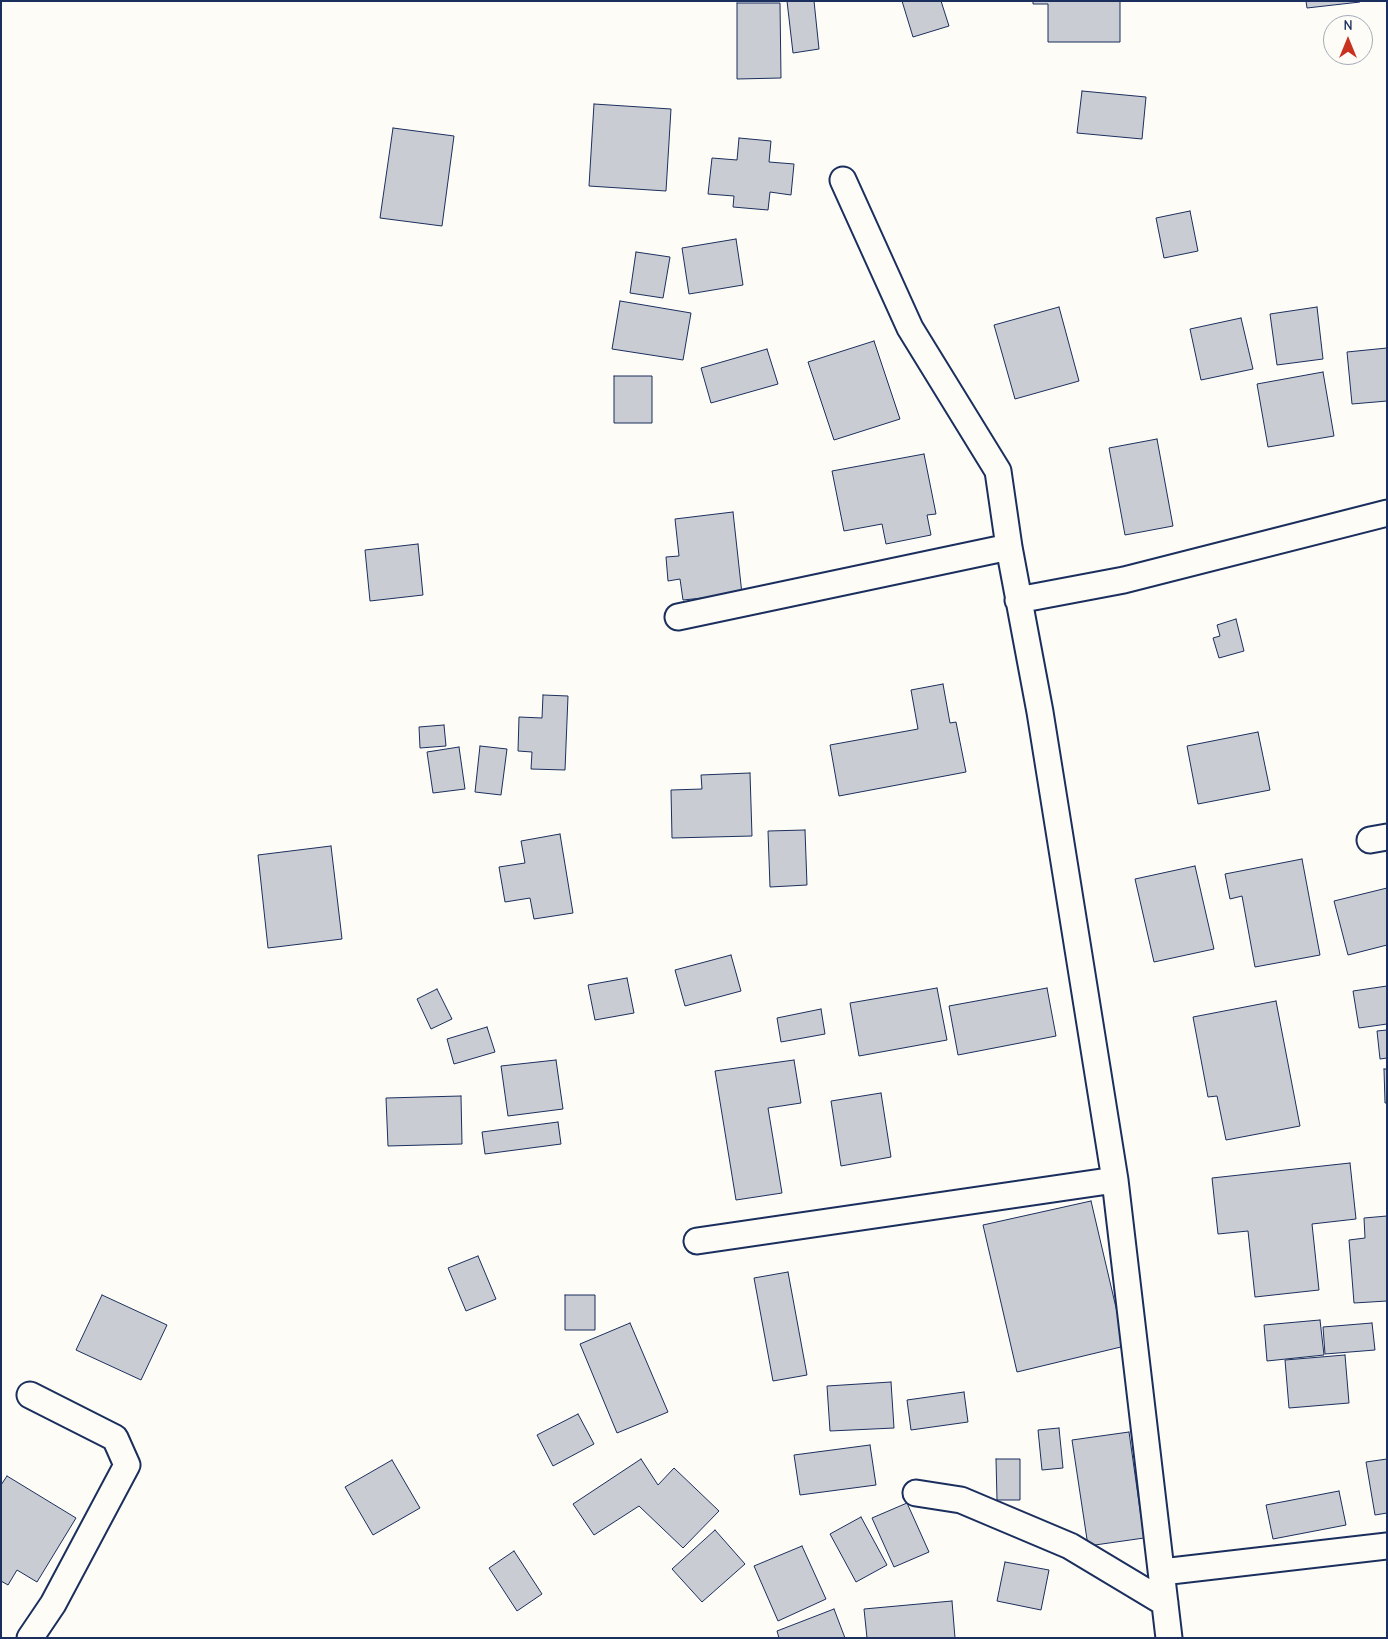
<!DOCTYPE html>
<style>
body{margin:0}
#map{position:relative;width:1388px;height:1639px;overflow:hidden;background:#fdfcf7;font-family:"Comic Neue",sans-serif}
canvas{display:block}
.frame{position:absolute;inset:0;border:2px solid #1b2f5e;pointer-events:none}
.north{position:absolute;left:1323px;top:15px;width:50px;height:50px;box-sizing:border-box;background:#fdfcf7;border:1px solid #a3aaba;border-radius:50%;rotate:0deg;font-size:14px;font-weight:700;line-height:20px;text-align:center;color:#1b2f5e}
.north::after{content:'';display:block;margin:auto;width:18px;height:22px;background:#c8321e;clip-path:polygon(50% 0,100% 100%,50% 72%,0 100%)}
</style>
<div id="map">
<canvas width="1388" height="1639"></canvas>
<div class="frame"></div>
<div class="north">N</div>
</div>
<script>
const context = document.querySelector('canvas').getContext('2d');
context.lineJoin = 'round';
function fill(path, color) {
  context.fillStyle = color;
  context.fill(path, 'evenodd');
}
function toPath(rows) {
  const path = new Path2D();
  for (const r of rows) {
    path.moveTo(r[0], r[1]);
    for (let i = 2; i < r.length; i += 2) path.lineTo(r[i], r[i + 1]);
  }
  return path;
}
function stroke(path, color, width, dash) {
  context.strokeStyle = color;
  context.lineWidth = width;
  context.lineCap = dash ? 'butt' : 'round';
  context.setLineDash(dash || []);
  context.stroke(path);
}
const building = toPath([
 [787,1,814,1,819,49,793,53,787,1],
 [902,1,941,1,949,26,913,37,902,1],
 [1033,1,1120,1,1120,42,1048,42,1048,4,1033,4,1033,1],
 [1306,1,1360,1,1360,2,1307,8,1306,1],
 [737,3,780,3,781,78,737,79,737,3],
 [1082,91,1146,97,1142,139,1077,133,1082,91],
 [594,104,671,109,666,191,589,186,594,104],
 [393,128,454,136,442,226,380,218,393,128],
 [739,138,771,141,769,162,794,164,791,195,770,192,768,210,733,207,734,196,708,194,712,158,737,160,739,138],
 [1190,211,1198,251,1164,258,1156,218,1190,211],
 [736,239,743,285,689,294,682,248,736,239],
 [636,252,670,257,663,298,630,293,636,252],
 [620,301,691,313,683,360,612,349,620,301],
 [1059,307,1079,381,1015,399,994,325,1059,307],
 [1317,307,1323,359,1277,365,1270,314,1317,307],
 [1241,318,1253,369,1201,380,1190,329,1241,318],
 [874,341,900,419,834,440,808,362,874,341],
 [1387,348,1387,401,1352,404,1347,352,1387,348],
 [767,349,778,384,711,403,701,368,767,349],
 [1323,372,1334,436,1268,447,1257,384,1323,372],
 [614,376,652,376,652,423,614,423,614,376],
 [1157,439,1173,526,1125,535,1109,448,1157,439],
 [924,454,936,514,927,515,931,535,886,544,882,524,844,531,832,471,924,454],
 [733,512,742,594,683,600,680,579,668,581,666,557,679,556,675,519,733,512],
 [418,544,423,595,370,601,365,550,418,544],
 [1236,619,1244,651,1219,658,1213,638,1220,636,1217,625,1236,619],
 [943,684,950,723,956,722,966,772,839,796,830,745,918,729,911,690,943,684],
 [543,695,568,696,565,770,531,769,532,752,518,751,519,717,542,718,543,695],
 [444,725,446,746,420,748,419,727,444,725],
 [1258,732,1270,790,1198,804,1187,746,1258,732],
 [480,746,507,749,501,795,475,792,480,746],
 [459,747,465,789,433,793,427,752,459,747],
 [750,773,752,836,672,838,671,790,702,789,701,775,750,773],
 [805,830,807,885,770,887,768,831,805,830],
 [560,834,573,913,534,919,530,898,505,902,499,867,525,863,521,841,560,834],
 [331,846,342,939,268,948,258,855,331,846],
 [1302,859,1320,955,1255,967,1242,896,1230,899,1225,874,1302,859],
 [1195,866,1214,949,1154,962,1135,879,1195,866],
 [1387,888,1387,945,1348,955,1334,901,1387,888],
 [731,955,741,991,685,1006,675,970,731,955],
 [627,978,634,1013,595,1020,588,985,627,978],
 [1387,986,1387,1024,1359,1028,1353,991,1387,986],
 [937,988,947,1040,859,1056,850,1003,937,988],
 [1047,988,1056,1036,958,1055,949,1006,1047,988],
 [437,989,452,1019,431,1029,417,999,437,989],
 [1276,1001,1300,1126,1226,1140,1217,1096,1208,1097,1193,1017,1276,1001],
 [821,1009,825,1034,781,1042,777,1018,821,1009],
 [487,1027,495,1052,454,1064,447,1039,487,1027],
 [1387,1030,1387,1058,1380,1059,1377,1031,1387,1030],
 [556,1060,563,1109,508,1116,501,1066,556,1060],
 [794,1060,801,1103,768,1108,782,1193,736,1200,715,1071,794,1060],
 [1384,1069,1387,1069,1387,1103,1385,1103,1384,1069],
 [881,1093,891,1157,841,1166,831,1101,881,1093],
 [461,1096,462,1144,388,1146,386,1098,461,1096],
 [558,1122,561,1144,485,1154,482,1132,558,1122],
 [1350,1163,1356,1219,1312,1224,1319,1290,1255,1297,1248,1231,1218,1234,1212,1178,1350,1163],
 [1091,1201,1125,1346,1017,1372,983,1225,1091,1201],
 [1387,1216,1387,1301,1354,1303,1349,1240,1365,1238,1364,1218,1387,1216],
 [478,1256,496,1299,466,1311,448,1268,478,1256],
 [788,1272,807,1375,773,1381,754,1278,788,1272],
 [102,1295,167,1325,141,1380,76,1350,102,1295],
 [565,1295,595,1295,595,1330,565,1330,565,1295],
 [1320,1320,1324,1355,1267,1361,1264,1325,1320,1320],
 [630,1323,668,1412,617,1433,580,1344,630,1323],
 [1372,1323,1375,1350,1325,1354,1323,1327,1372,1323],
 [1345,1355,1349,1403,1289,1408,1285,1360,1345,1355],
 [891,1382,894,1428,830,1431,827,1386,891,1382],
 [964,1392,968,1422,911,1430,907,1400,964,1392],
 [578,1414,594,1444,553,1466,537,1435,578,1414],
 [1059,1428,1063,1468,1042,1470,1038,1430,1059,1428],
 [1129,1432,1144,1538,1088,1546,1072,1440,1129,1432],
 [870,1445,876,1485,800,1495,794,1455,870,1445],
 [641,1459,658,1485,674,1468,719,1511,683,1548,639,1506,594,1535,573,1504,641,1459],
 [996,1459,1020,1459,1020,1500,997,1500,996,1459],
 [1387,1459,1387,1513,1375,1515,1366,1462,1387,1459],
 [392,1460,420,1508,373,1535,345,1487,392,1460],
 [7,1476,76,1518,37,1582,17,1570,8,1585,1,1581,1,1485,7,1476],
 [1339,1491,1346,1525,1273,1539,1266,1505,1339,1491],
 [907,1503,929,1552,894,1567,872,1518,907,1503],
 [861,1517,887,1565,856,1582,830,1534,861,1517],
 [715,1530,745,1564,702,1602,672,1569,715,1530],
 [802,1546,826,1599,778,1621,754,1566,802,1546],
 [514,1551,542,1594,517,1611,489,1568,514,1551],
 [1005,1562,1049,1570,1041,1610,997,1601,1005,1562],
 [952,1601,955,1638,867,1638,864,1609,952,1601],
 [834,1609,845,1638,779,1638,777,1631,834,1609]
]);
const street = toPath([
 [843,180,910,328,998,471,1009,547,1040,712,1115,1180,1169,1638],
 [1018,600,1124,580,1387,513],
 [678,617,1009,547],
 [1370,840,1387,837],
 [697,1241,1115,1180],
 [30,1395,115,1438,127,1465,53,1604,30,1638],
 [916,1493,961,1500,1070,1546,1165,1603],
 [1162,1572,1387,1546]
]);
fill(building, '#c9ccd3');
stroke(building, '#1b2f5e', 1);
stroke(street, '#1b2f5e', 29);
stroke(street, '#fdfcf7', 25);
</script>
